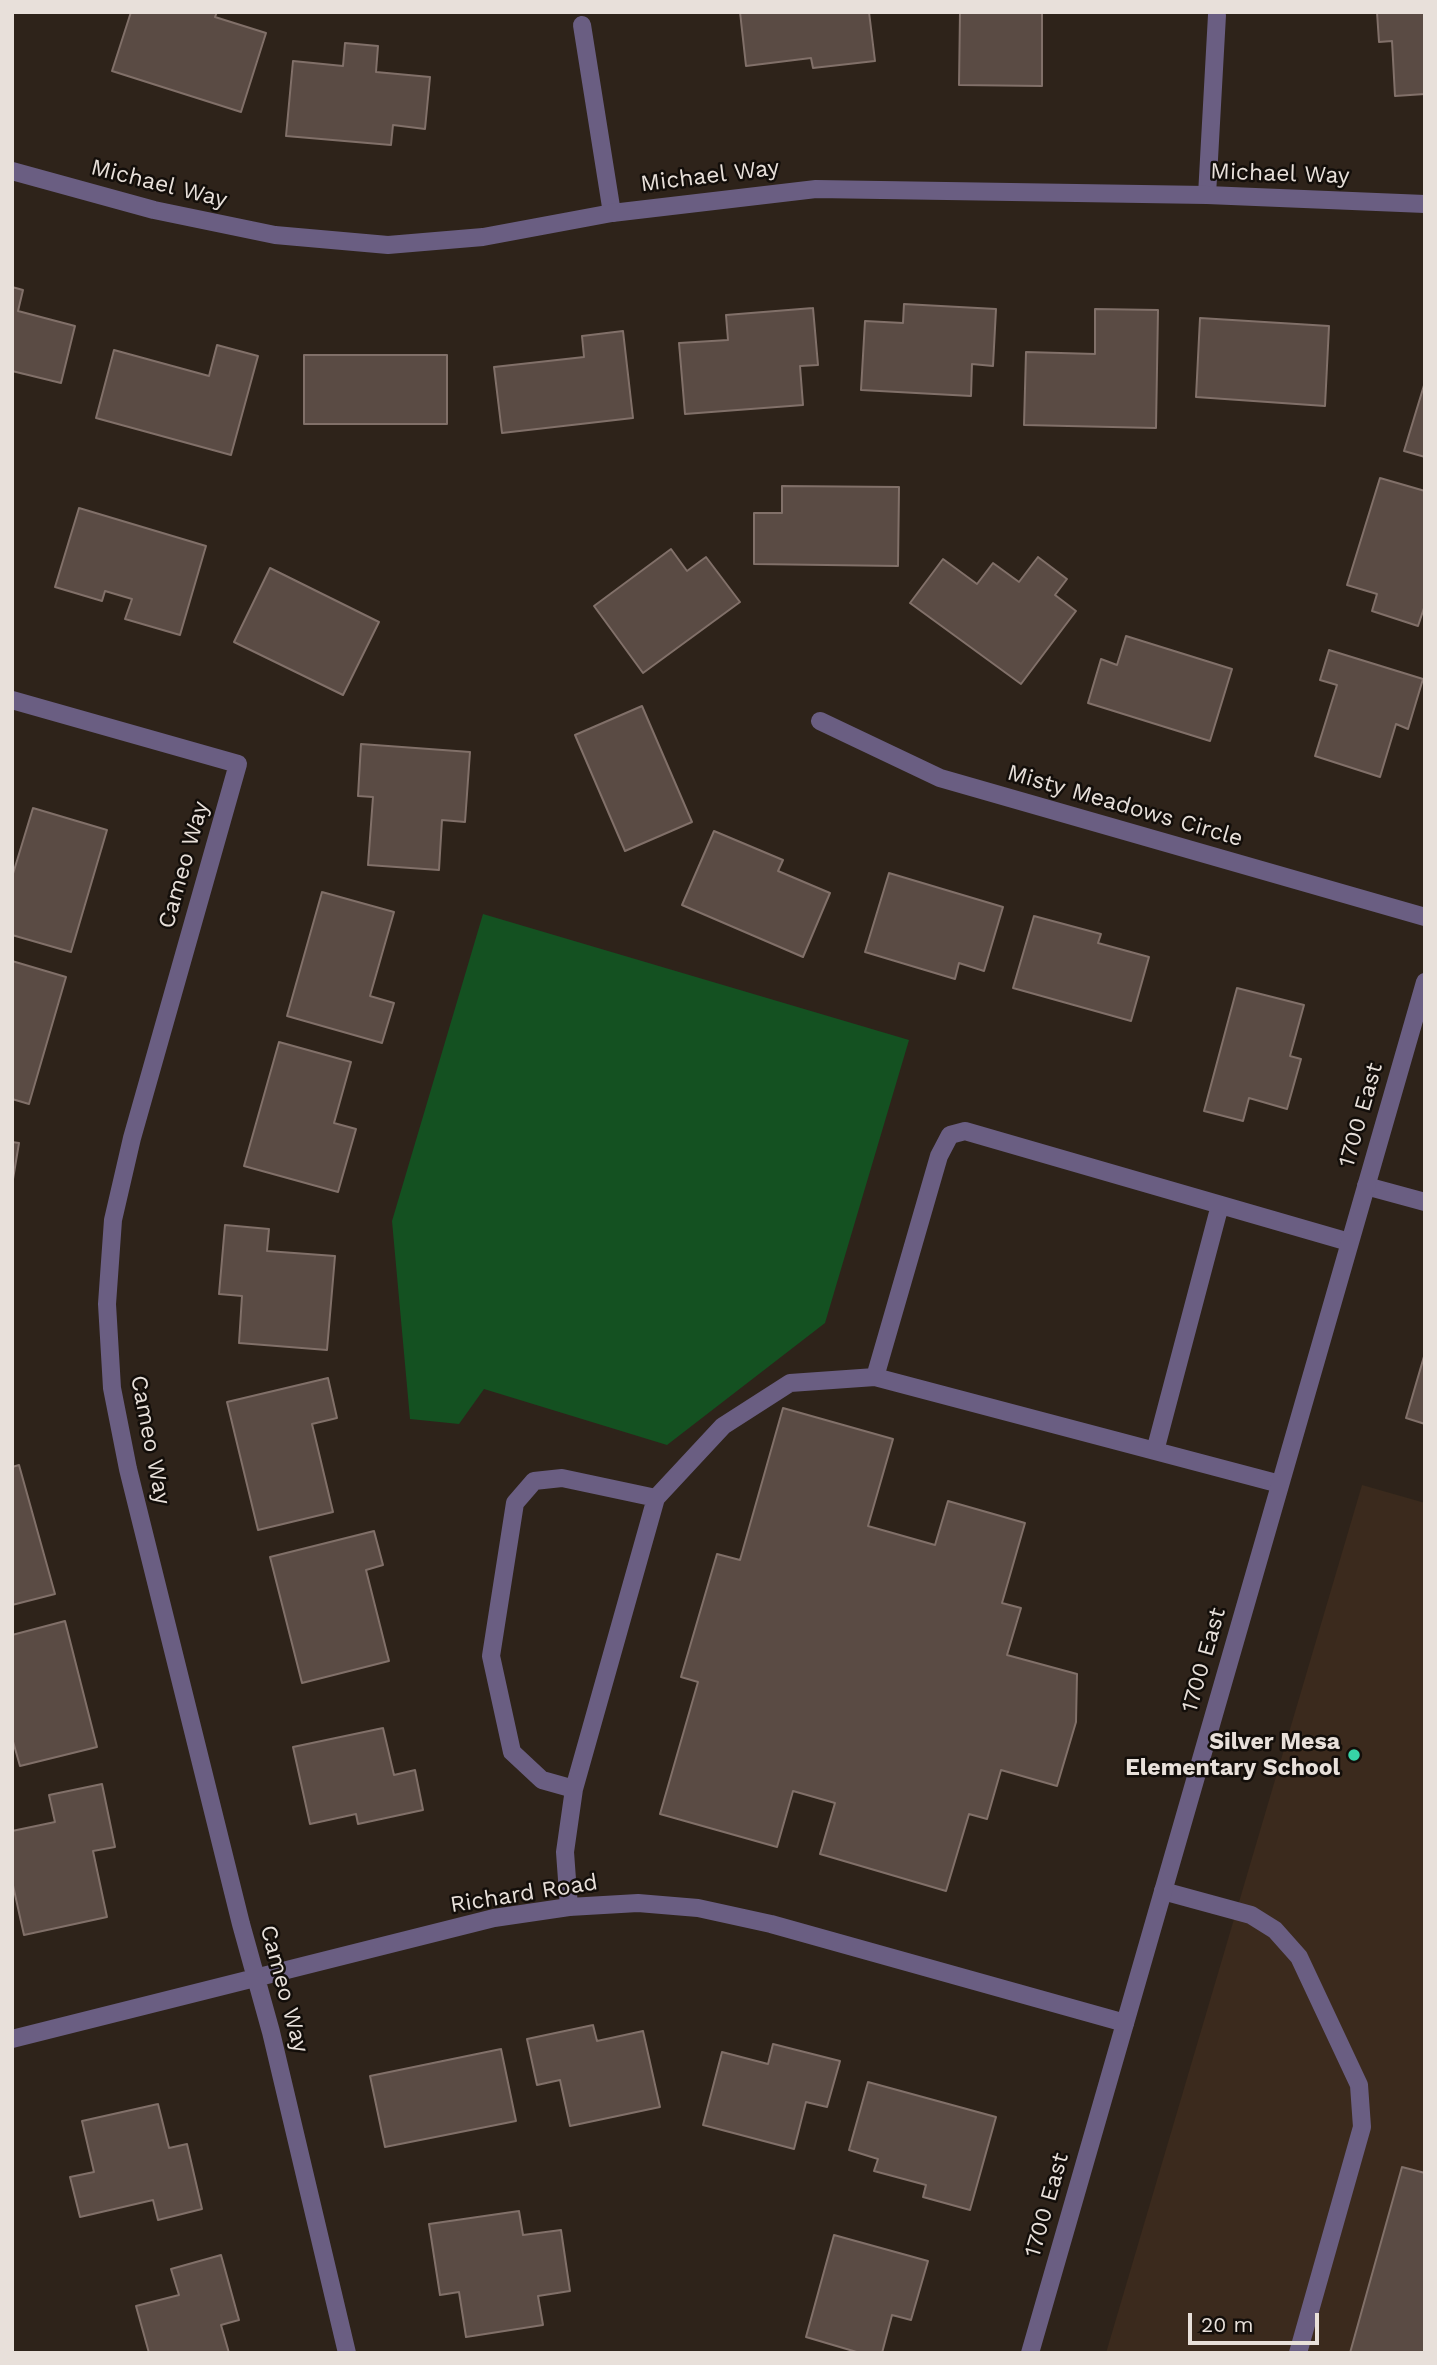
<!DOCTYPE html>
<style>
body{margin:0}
#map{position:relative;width:1437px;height:2365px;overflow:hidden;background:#2e231a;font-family:"Work Sans",sans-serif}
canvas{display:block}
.frame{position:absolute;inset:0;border:14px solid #e8e0da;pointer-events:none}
.scale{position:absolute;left:1188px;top:2313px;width:131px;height:32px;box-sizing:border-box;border:4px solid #e8e0da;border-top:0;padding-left:9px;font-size:21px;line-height:24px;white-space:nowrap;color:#e8e0da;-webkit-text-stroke:5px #130e0a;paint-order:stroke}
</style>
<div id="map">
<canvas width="1437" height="2365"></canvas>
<div class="frame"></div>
<div class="scale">20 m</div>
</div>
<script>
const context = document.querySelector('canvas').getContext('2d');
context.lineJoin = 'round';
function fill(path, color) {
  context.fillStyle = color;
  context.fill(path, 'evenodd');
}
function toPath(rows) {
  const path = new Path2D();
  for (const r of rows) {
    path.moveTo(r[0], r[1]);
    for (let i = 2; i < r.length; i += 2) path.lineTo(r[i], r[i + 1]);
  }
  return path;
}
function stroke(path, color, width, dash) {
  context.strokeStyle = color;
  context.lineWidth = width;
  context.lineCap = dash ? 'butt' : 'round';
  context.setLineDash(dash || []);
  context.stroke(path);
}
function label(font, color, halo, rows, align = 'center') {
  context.font = font + ' "Work Sans",sans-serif';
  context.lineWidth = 5;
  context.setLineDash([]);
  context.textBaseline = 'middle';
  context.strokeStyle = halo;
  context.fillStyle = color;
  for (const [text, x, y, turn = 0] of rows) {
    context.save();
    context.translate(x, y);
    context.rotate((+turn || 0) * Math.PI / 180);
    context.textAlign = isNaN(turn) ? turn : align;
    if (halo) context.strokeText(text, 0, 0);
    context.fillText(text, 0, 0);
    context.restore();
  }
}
const built = toPath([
 [1362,1485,1425,1503,1425,2353,1106,2353]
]);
const green = toPath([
 [483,914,909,1040,825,1323,667,1445,484,1389,459,1424,410,1419,392,1221]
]);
const building = toPath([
 [131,12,217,12,215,17,266,33,241,112,112,71,131,12],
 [740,12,869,12,875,61,813,68,811,58,746,66,740,12],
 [960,12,1042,12,1042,86,959,85,960,12],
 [1377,12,1425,12,1425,94,1395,96,1392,41,1379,42,1377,12],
 [345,43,378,46,376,72,430,77,425,129,393,125,391,145,286,136,293,61,343,66,345,43],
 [12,287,23,290,18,311,75,326,61,383,12,371,12,287],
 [904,304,996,309,993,366,972,364,971,396,861,390,865,321,903,323,904,304],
 [813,308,818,365,800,366,803,405,685,414,679,343,728,340,726,315,813,308],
 [1095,309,1158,310,1156,428,1024,425,1026,352,1095,354,1095,309],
 [1200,318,1329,326,1325,406,1196,397,1200,318],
 [623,331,633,418,502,433,494,367,584,357,582,336,623,331],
 [217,345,258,356,231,455,96,418,114,350,209,376,217,345],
 [304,355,447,355,447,424,304,424,304,355],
 [1425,382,1425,457,1404,451,1425,382],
 [1380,478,1425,491,1425,605,1418,626,1372,611,1377,594,1347,585,1380,478],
 [782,486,899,487,898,566,754,564,754,513,782,513,782,486],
 [79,508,206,546,180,635,125,619,132,599,105,591,102,601,55,587,79,508],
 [671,549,687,571,706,557,740,602,643,673,594,606,671,549],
 [1038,557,1067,579,1055,595,1076,611,1021,684,910,603,943,559,977,584,993,563,1019,582,1038,557],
 [270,568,379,622,343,695,234,642,270,568],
 [1126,636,1232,669,1210,741,1088,703,1101,659,1117,665,1126,636],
 [1329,650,1423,679,1408,729,1396,724,1380,777,1315,756,1337,685,1320,680,1329,650],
 [642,706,692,822,625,851,575,735,642,706],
 [361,744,470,752,465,822,442,820,439,870,368,865,373,797,358,796,361,744],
 [33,808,107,830,71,952,12,935,12,877,33,808],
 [714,831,783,860,778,871,830,893,803,957,682,905,714,831],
 [889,873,1003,907,984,971,959,963,955,979,865,952,889,873],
 [322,892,394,912,370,996,394,1003,382,1043,287,1016,322,892],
 [1034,916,1101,934,1098,943,1149,957,1131,1021,1013,988,1034,916],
 [12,961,66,977,29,1104,12,1099,12,961],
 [1237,988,1304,1005,1290,1056,1301,1059,1287,1109,1249,1098,1243,1121,1204,1111,1237,988],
 [279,1042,351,1062,334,1123,356,1129,338,1192,244,1166,279,1042],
 [12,1142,19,1143,12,1185,12,1142],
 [225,1225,269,1229,267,1251,335,1256,327,1350,239,1343,242,1296,219,1294,225,1225],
 [1425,1353,1425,1424,1406,1418,1425,1353],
 [328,1378,337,1418,312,1424,333,1512,258,1530,227,1402,328,1378],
 [783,1408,893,1439,868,1526,935,1545,948,1501,1025,1523,1002,1603,1021,1608,1007,1655,1077,1674,1076,1722,1057,1786,1001,1770,987,1819,969,1814,946,1891,820,1854,835,1803,793,1791,777,1847,660,1814,698,1682,681,1677,717,1554,740,1560,783,1408],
 [19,1465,55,1594,12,1605,12,1467,19,1465],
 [374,1531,383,1565,366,1570,389,1661,302,1683,270,1557,374,1531],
 [65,1621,97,1747,20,1766,12,1738,12,1635,65,1621],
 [383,1728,394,1775,415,1770,423,1810,358,1824,356,1814,310,1824,293,1747,383,1728],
 [102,1784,115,1847,93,1851,107,1917,24,1935,12,1881,12,1831,55,1822,49,1795,102,1784],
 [593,2025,597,2041,643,2031,660,2107,570,2126,560,2080,537,2085,527,2039,593,2025],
 [773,2044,840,2061,827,2107,806,2102,794,2149,703,2125,722,2052,768,2064,773,2044],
 [501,2049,516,2121,385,2147,370,2076,501,2049],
 [868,2082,996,2117,970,2210,923,2197,926,2185,874,2171,878,2159,849,2150,868,2082],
 [158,2104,169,2148,187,2144,202,2209,158,2220,153,2200,80,2217,70,2177,94,2172,82,2121,158,2104],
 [1402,2167,1425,2173,1425,2353,1350,2353,1402,2167],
 [519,2211,523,2235,561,2230,570,2291,538,2296,543,2325,466,2337,459,2292,440,2295,429,2224,519,2211],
 [834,2235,928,2261,911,2320,892,2315,882,2353,860,2353,806,2337,834,2235],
 [221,2255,239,2320,221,2325,229,2353,149,2353,136,2306,179,2295,171,2269,221,2255]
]);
const service = toPath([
 [875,1377,1280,1484],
 [1155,1451,1220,1205],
 [656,1498,574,1789,542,1780,512,1752,491,1656,515,1503,534,1481,562,1478,656,1498,723,1426,790,1383,875,1377,939,1156,950,1135,965,1131,1349,1242],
 [1163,1891,1251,1915,1275,1930,1299,1957,1359,2085,1362,2127,1298,2353],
 [569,1907,565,1852,574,1789]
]);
const minor = toPath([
 [582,25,612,213],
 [1207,195,1217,15],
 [12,700,238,764,132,1138,113,1220,107,1304,112,1388,128,1469,241,1924,271,2032,347,2353],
 [820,721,940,778,1425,917],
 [1366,1186,1425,1202],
 [12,2039,494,1918,569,1907,638,1903,698,1908,771,1924,1125,2023]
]);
const tertiary = toPath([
 [12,171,154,210,275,235,388,245,483,237,612,213,816,189,1207,195,1425,204],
 [1030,2353,1425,982]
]);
const markers = [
 [1354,1755,7,"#37d4a6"]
];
const streetNames = [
 ["Michael Way",1280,174,2],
 ["Michael Way",710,176,-7],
 ["Michael Way",159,184,14],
 ["Misty Meadows Circle",1125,806,16],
 ["Cameo Way",184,865,-74],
 ["1700 East",1361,1115,-74],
 ["Cameo Way",150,1440,79],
 ["1700 East",1204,1660,-74],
 ["Richard Road",524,1894,-9],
 ["Cameo Way",284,1989,75],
 ["1700 East",1047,2205,-74]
];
const poiNames = [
 ["Silver Mesa",1340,1742],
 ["Elementary School",1340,1768]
];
fill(built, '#3b2a1d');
fill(green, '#145121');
fill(building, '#5a4b44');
stroke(building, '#817069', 2);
stroke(service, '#6a5e82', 18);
stroke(minor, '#6a5e82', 18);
stroke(tertiary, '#6a5e82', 18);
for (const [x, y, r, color] of markers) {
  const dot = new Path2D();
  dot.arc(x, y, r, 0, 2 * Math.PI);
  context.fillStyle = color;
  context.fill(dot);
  stroke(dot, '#130e0a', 2.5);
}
label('23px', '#e8e0da', '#130e0a', streetNames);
label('bold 23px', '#e8e0da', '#130e0a', poiNames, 'right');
</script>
